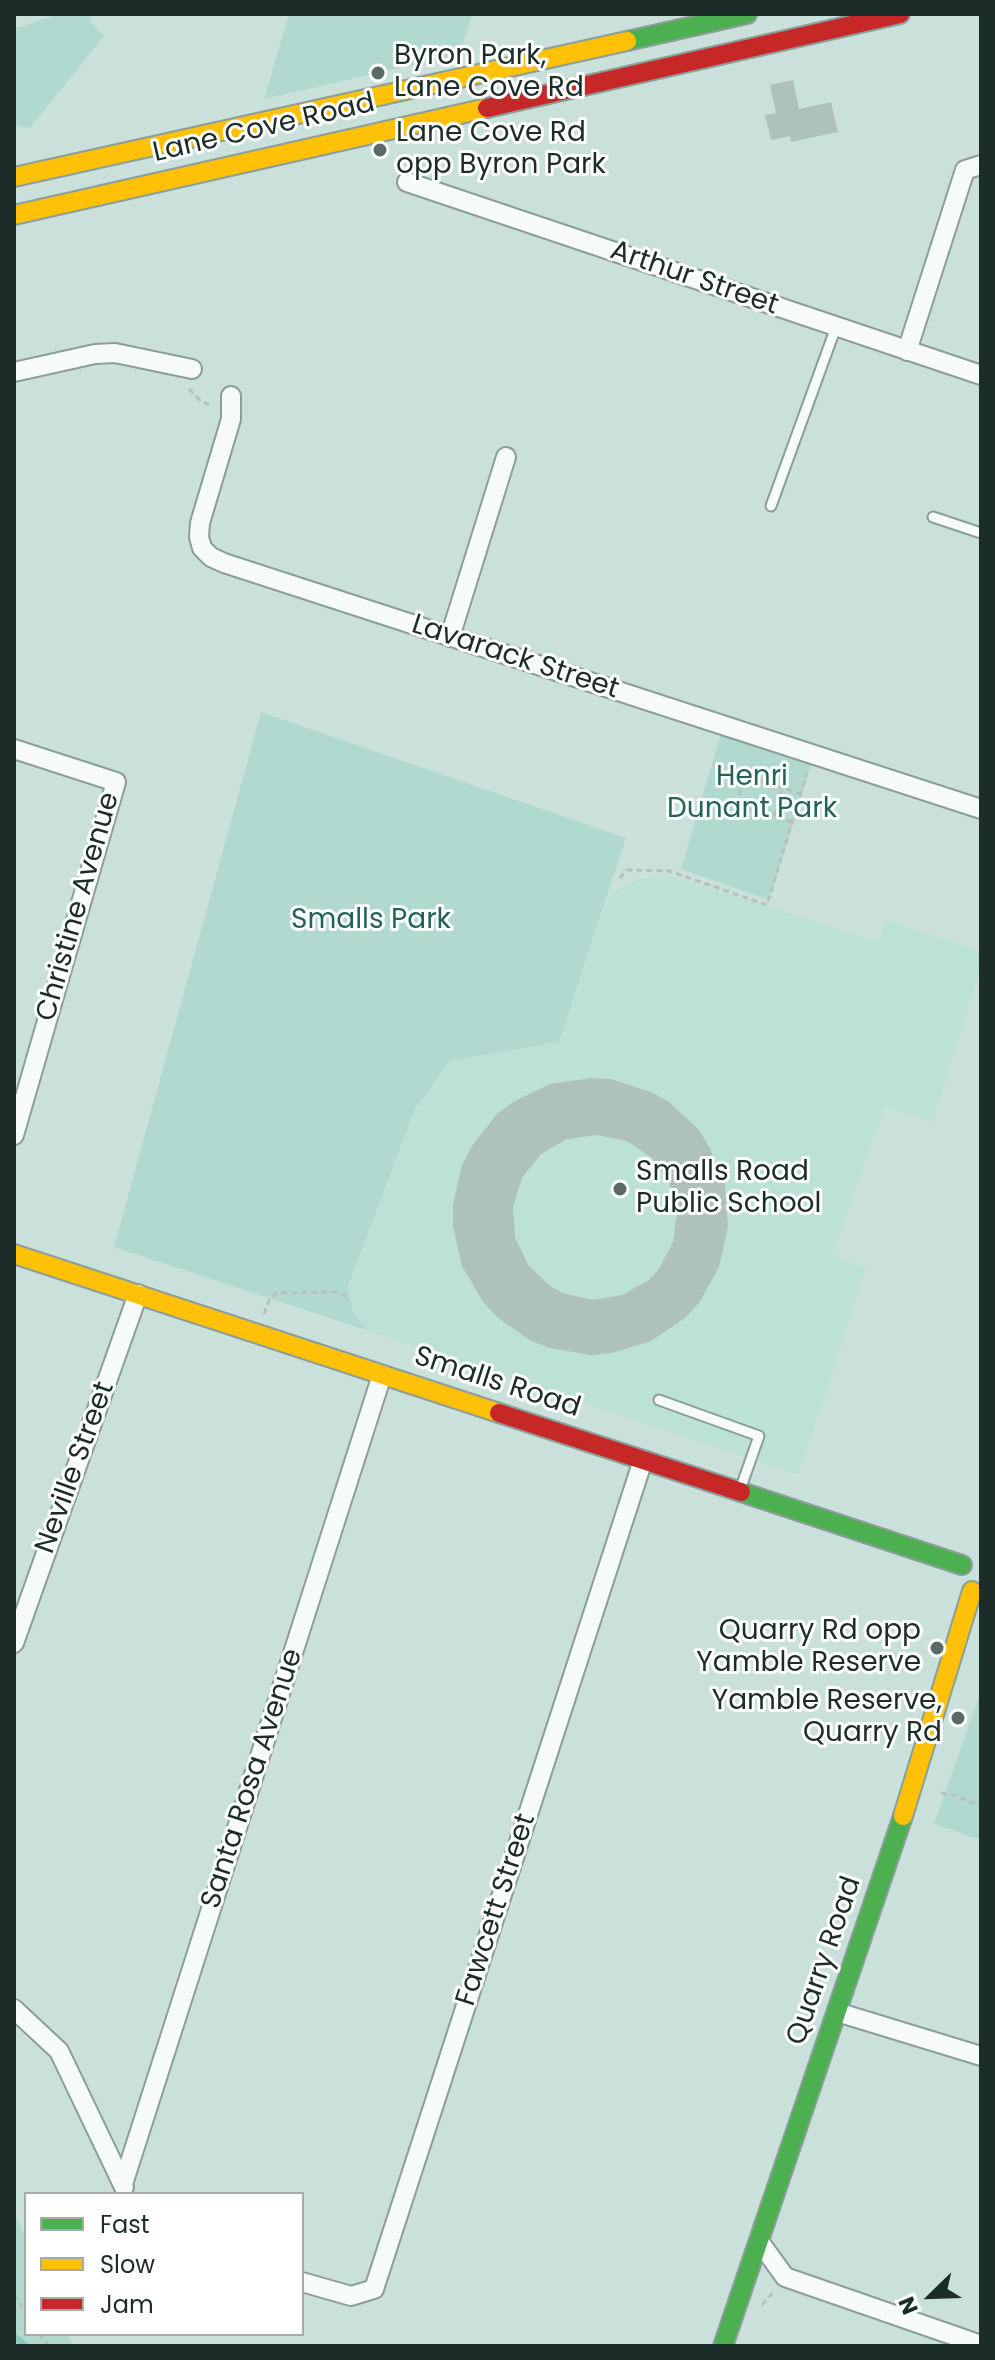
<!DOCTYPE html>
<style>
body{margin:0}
#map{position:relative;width:995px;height:2360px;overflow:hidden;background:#cae1db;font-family:Poppins,sans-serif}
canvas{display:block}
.frame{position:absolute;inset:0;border:16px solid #1c2c28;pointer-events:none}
.legend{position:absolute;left:24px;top:2192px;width:280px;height:144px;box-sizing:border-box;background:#fff;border:2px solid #a4aba9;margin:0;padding:10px 14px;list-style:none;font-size:24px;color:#1c2c28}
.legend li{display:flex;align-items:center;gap:16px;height:40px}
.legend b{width:40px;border:2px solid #a4aba9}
.north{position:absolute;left:891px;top:2256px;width:80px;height:80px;-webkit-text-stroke:6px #fff;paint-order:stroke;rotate:247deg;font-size:22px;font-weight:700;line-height:32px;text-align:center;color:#1c2c28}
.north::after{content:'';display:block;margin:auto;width:28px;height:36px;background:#1c2c28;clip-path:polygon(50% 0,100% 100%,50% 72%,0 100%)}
</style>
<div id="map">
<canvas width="995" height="2360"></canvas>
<div class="frame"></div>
<ul class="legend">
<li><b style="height:10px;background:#4caf50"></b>Fast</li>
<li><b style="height:10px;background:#ffc107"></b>Slow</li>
<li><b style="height:10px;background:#c62828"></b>Jam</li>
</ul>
<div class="north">N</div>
</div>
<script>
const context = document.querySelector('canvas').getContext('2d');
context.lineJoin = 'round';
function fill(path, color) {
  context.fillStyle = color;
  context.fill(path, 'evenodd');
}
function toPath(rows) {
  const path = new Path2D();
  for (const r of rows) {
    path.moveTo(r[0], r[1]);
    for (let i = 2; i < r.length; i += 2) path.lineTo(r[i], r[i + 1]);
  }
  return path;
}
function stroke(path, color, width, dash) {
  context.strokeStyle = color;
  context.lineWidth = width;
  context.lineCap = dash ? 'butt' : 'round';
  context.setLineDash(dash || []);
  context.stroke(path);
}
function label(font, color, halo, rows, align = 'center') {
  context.font = font + ' Poppins,sans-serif';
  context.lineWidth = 6;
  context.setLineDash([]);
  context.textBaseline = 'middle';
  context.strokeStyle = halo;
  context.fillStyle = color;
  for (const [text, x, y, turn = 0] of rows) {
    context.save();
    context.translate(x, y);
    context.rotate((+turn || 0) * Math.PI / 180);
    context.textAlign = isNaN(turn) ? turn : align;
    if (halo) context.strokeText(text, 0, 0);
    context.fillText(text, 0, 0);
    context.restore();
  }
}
const built = toPath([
 [672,876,879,942,886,920,981,952,981,966,933,1122,885,1107,832,1255,866,1268,799,1475,369,1331,353,1312,348,1286,415,1109,449,1061,559,1042,610,893,638,879]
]);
const green = toPath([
 [59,14,90,14,91,22,104,36,30,128,14,125,14,29],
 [289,14,472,14,460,54,264,99],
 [261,712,626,838,559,1042,449,1061,415,1109,348,1286,353,1312,369,1331,114,1247],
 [721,733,811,765,769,900,681,869],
 [981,1691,981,1840,934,1824],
 [14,2211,26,2240,26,2334,68,2334,73,2346,14,2346]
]);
const stream = toPath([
 [14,2336,26,2346]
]);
const building = toPath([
 [793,80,799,109,831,102,838,132,791,142,790,136,771,140,765,115,776,113,770,85],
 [591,1078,611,1079,651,1092,669,1102,699,1130,710,1148,725,1186,728,1227,719,1267,699,1303,685,1318,651,1341,612,1353,591,1355,550,1348,531,1341,497,1317,483,1302,462,1266,453,1226,453,1205,462,1165,472,1146,497,1114,513,1102,550,1084],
 [597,1135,627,1141,652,1158,669,1183,677,1212,673,1242,659,1269,649,1280,622,1295,593,1300,563,1293,550,1286,528,1265,515,1237,513,1207,522,1178,541,1154,567,1139]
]);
const path = toPath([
 [189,389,200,400,211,406],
 [774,816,782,789],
 [792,822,735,805,744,781,750,778,801,794],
 [620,878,627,870,669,871,767,905,807,773],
 [264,1314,270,1298,277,1293,334,1292,349,1297],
 [941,1793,957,1796,981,1806],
 [14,2294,26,2313],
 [762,2305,775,2290],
 [39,2334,49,2346]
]);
const lane = toPath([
 [771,506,836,327],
 [933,517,981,533],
 [659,1400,759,1436,740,1490]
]);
const street = toPath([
 [407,182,981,375],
 [907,351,965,170,981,165],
 [14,372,95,354,115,353,192,369],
 [231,396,231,419,200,523,199,537,202,548,211,557,224,563,981,809],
 [450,637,506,457],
 [14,749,116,782,14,1135],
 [14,1643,138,1294],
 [14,2009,59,2051,124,2187],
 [837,2012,981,2056],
 [123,2184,382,1375],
 [759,2241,785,2277,981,2345],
 [302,2282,351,2296,374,2289,643,1460]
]);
const fast = toPath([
 [627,41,747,14],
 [741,1492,962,1565],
 [723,2346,903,1816]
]);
const slow = toPath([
 [14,177,627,41],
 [14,215,487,108],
 [14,1254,499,1413],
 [903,1816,972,1591]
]);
const jam = toPath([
 [487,108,900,14],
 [499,1413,741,1492]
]);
const markers = [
 [378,73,8,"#596b67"],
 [380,150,8,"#596b67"],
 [620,1189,8,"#596b67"],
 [937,1648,8,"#596b67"],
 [958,1718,8,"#596b67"]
];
const poiNames = [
 ["Byron Park,",394,57],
 ["Lane Cove Rd",394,89],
 ["Lane Cove Rd",396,134],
 ["opp Byron Park",396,166],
 ["Smalls Road",636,1173],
 ["Public School",636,1205],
 ["Quarry Rd opp",921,1632,"right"],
 ["Yamble Reserve",921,1664,"right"],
 ["Yamble Reserve,",942,1702,"right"],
 ["Quarry Rd",942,1734,"right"]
];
const streetNames = [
 ["Lane Cove Road",264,129,-13],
 ["Arthur Street",694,279,19],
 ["Lavarack Street",515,658,18],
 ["Christine Avenue",79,907,-74],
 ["Smalls Road",497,1383,18],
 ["Neville Street",76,1468,-70],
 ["Santa Rosa Avenue",253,1779,-72],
 ["Fawcett Street",497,1910,-72],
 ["Quarry Road",825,1961,-71]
];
const parkNames = [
 ["Henri",752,778],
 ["Dunant Park",752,810],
 ["Smalls Park",371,921]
];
fill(built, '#bce2d8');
fill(green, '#b2d9cf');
stroke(stream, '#88c9ba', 6);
fill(building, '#afc1bc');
stroke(lane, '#8c9e9a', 13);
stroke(street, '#8c9e9a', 22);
stroke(fast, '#8c9e9a', 22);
stroke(slow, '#8c9e9a', 22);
stroke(jam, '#8c9e9a', 22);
stroke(path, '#b8c0be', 3, [6, 4]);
stroke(lane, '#f7fafa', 9);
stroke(street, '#f7fafa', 18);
stroke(fast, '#4caf50', 18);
stroke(slow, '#ffc107', 18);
stroke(jam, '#c62828', 18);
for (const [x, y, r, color] of markers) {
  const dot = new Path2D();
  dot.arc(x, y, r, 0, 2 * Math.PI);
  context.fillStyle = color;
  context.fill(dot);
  stroke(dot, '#fff', 3);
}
label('28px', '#1c2c28', '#fff', poiNames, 'left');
label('28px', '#1c2c28', '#fff', streetNames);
label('28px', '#226558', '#fff', parkNames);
</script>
